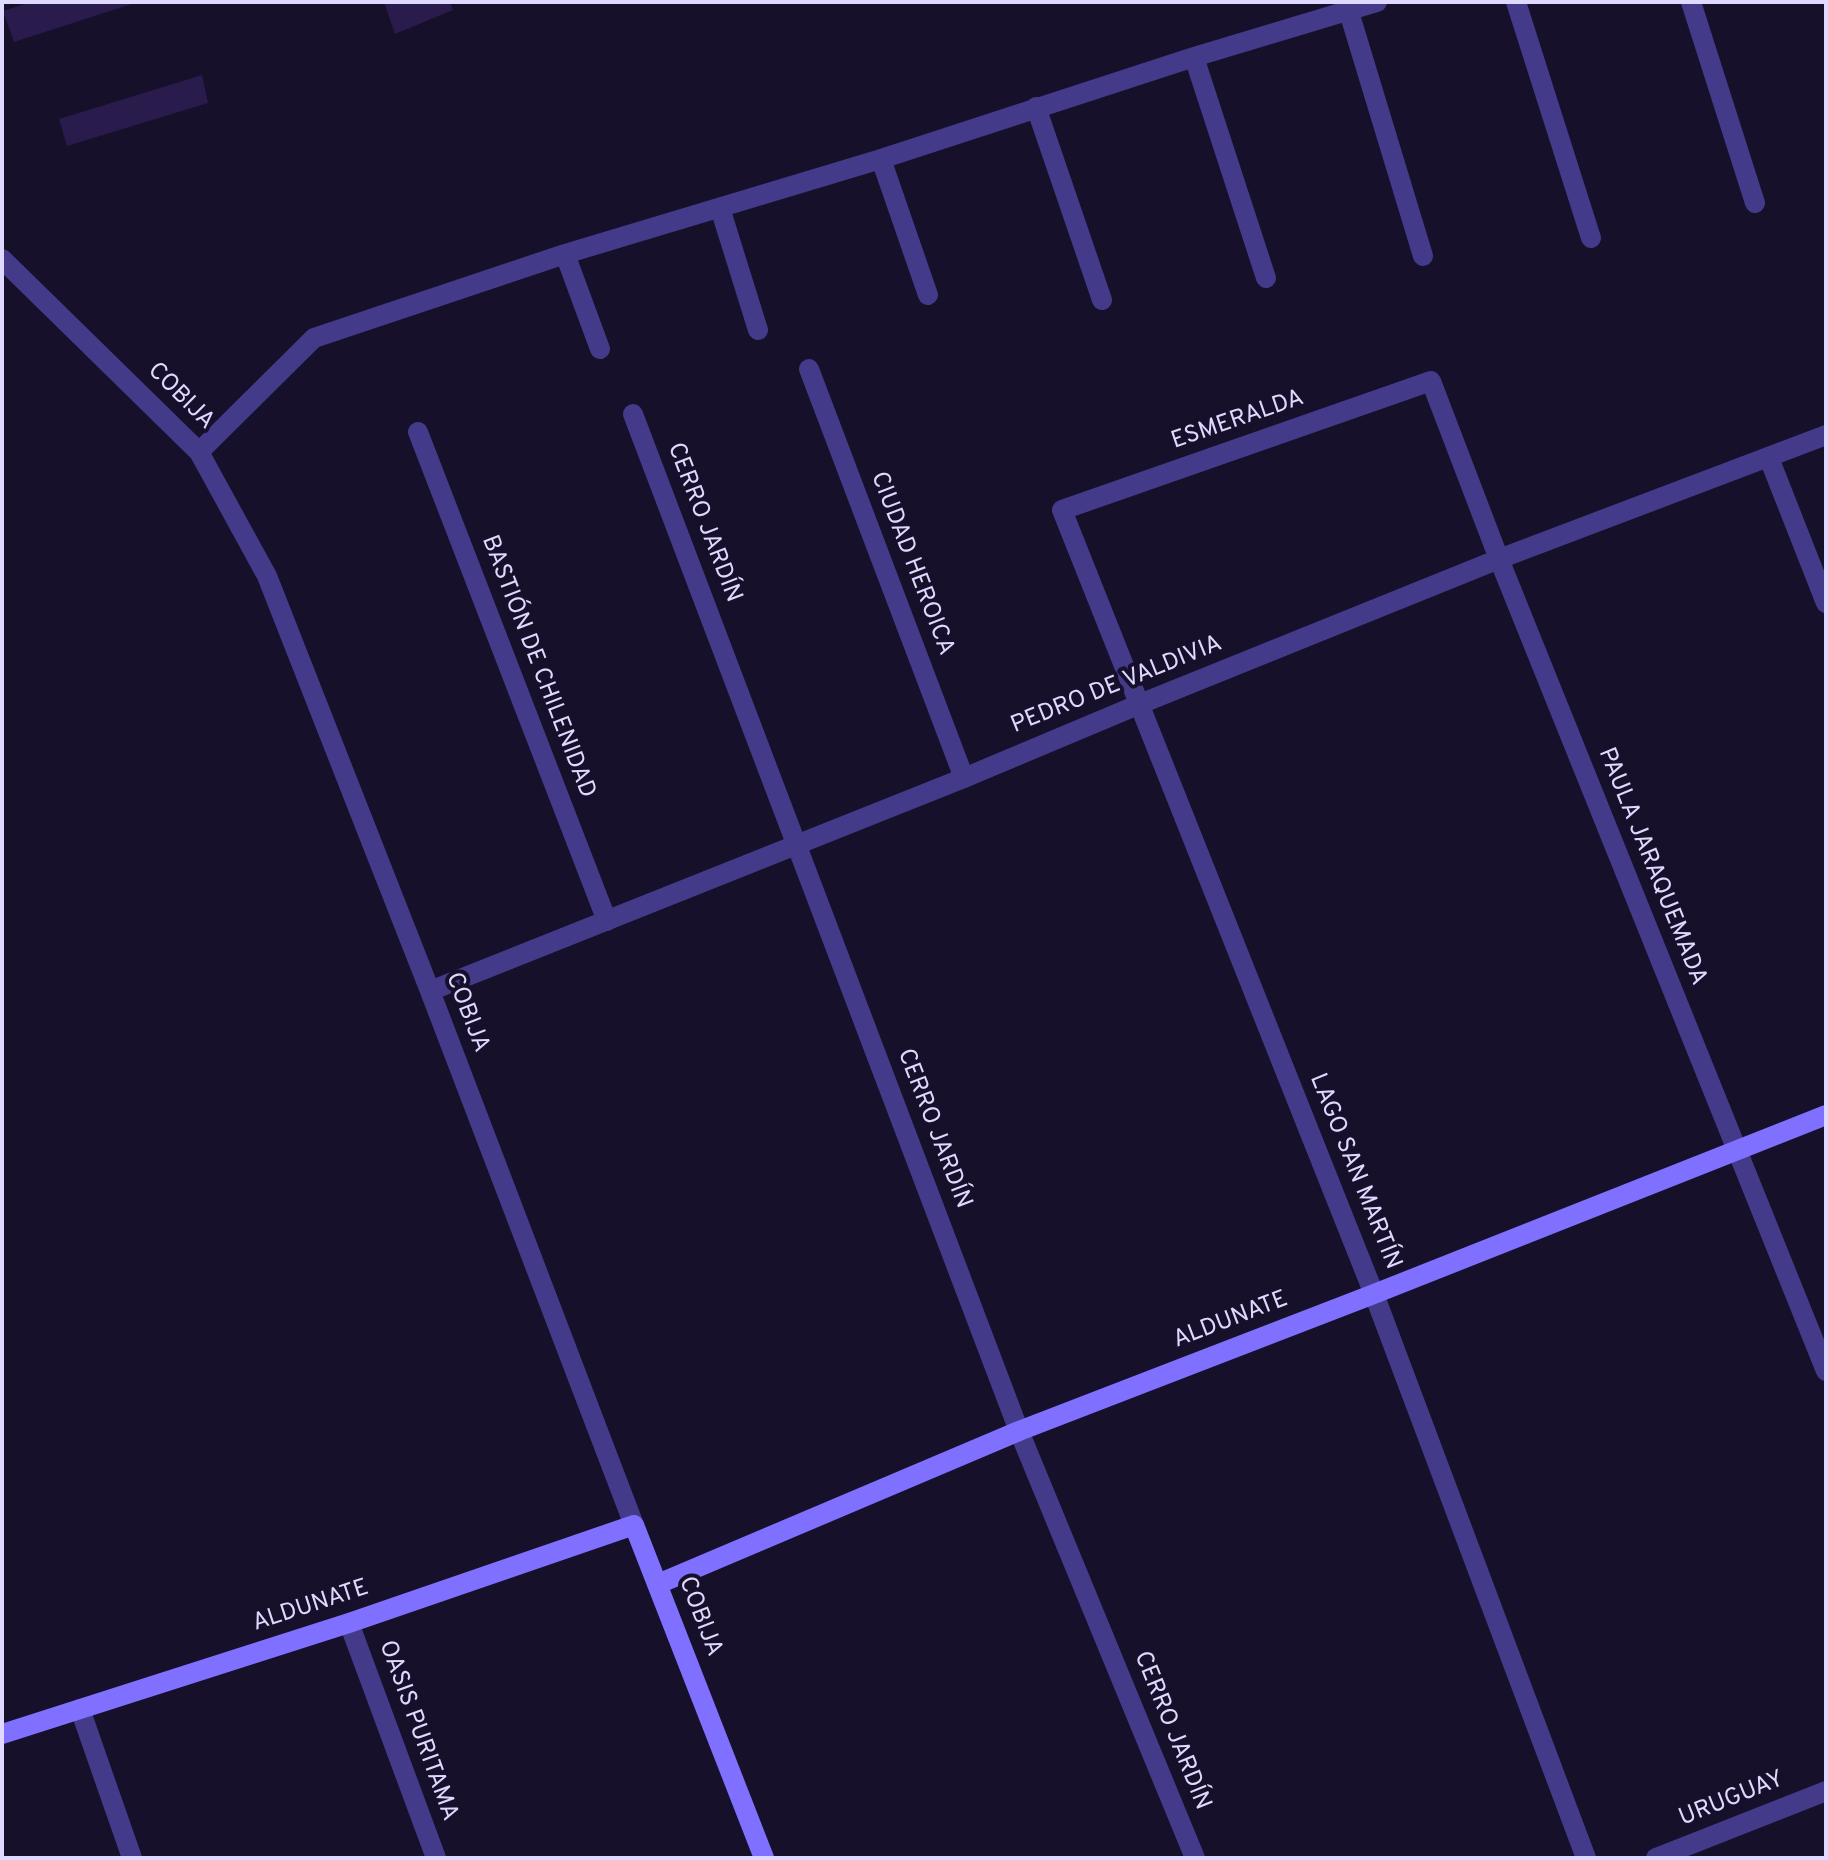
<!DOCTYPE html>
<meta charset="utf-8">
<style>
body{margin:0}
#map{position:relative;width:1828px;height:1860px;overflow:hidden;background:#16102a;font-family:Overpass,sans-serif}
canvas{display:block}
.frame{position:absolute;inset:0;border:4px solid #e0d9ff;pointer-events:none}
</style>
<div id="map">
<canvas width="1828" height="1860"></canvas>
<div class="frame"></div>
</div>
<script>
const context = document.querySelector('canvas').getContext('2d');
context.lineJoin = 'round';
function fill(path, color) {
  context.fillStyle = color;
  context.fill(path, 'evenodd');
}
function toPath(rows) {
  const path = new Path2D();
  for (const r of rows) {
    path.moveTo(r[0], r[1]);
    for (let i = 2; i < r.length; i += 2) path.lineTo(r[i], r[i + 1]);
  }
  return path;
}
function stroke(path, color, width, dash) {
  context.strokeStyle = color;
  context.lineWidth = width;
  context.lineCap = dash ? 'butt' : 'round';
  context.setLineDash(dash || []);
  context.stroke(path);
}
function label(font, color, halo, rows, align = 'center') {
  context.font = font + ' Overpass,sans-serif';
  context.lineWidth = 8;
  context.setLineDash([]);
  context.textBaseline = 'middle';
  context.strokeStyle = halo;
  context.fillStyle = color;
  for (const [text, x, y, turn = 0] of rows) {
    context.save();
    context.translate(x, y);
    context.rotate((+turn || 0) * Math.PI / 180);
    context.textAlign = isNaN(turn) ? turn : align;
    if (halo) context.strokeText(text, 0, 0);
    context.fillText(text, 0, 0);
    context.restore();
  }
}
const building = toPath([
 [31,2,135,2,135,3,14,42,3,11],
 [384,2,450,2,453,10,395,34],
 [202,75,208,103,67,146,59,119]
]);
const minor = toPath([
 [1516,2,1591,238],
 [1691,2,1755,203],
 [1349,12,1423,256],
 [1194,57,1266,278],
 [1036,107,1102,300],
 [881,159,928,295],
 [720,208,758,330],
 [565,254,600,349],
 [809,369,964,778],
 [633,414,1019,1431,1195,1858],
 [418,432,607,921],
 [199,452,314,338,565,254,881,159,1194,57,1377,2],
 [1769,458,1826,603],
 [1499,559,1431,381,1062,510,1374,1294,1586,1858],
 [349,1623,436,1858],
 [80,1709,132,1858],
 [1656,1858,1826,1791]
]);
const tertiary = toPath([
 [2,259,199,452,267,576,430,991,634,1525],
 [1499,559,1826,1371],
 [430,991,964,778,1140,704,1499,559,1826,435]
]);
const secondary = toPath([
 [658,1584,1019,1431,1374,1294,1826,1115],
 [2,1734,349,1623,634,1525,764,1858]
]);
const streetNames = [
 ["COBIJA",180,397,45],
 ["ESMERALDA",1238,421,-19],
 ["CERRO JARDÍN",703,523,69],
 ["CIUDAD HEROICA",911,564,69],
 ["BASTIÓN DE CHILENIDAD",537,667,69],
 ["PEDRO DE VALDIVIA",1117,686,-22],
 ["PAULA JARAQUEMADA",1651,867,68],
 ["COBIJA",466,1013,69],
 ["CERRO JARDÍN",933,1129,69],
 ["LAGO SAN MARTÍN",1354,1172,68],
 ["ALDUNATE",1231,1321,-21],
 ["ALDUNATE",311,1607,-18],
 ["COBIJA",699,1617,69],
 ["OASIS PURITAMA",417,1731,70],
 ["CERRO JARDÍN",1171,1731,68],
 ["URUGUAY",1732,1800,-22]
];
fill(building, '#291b4b');
stroke(minor, '#433a8a', 20);
stroke(tertiary, '#433a8a', 20);
stroke(secondary, '#7f70ff', 20);
label('24px', '#e0d9ff', '#16102a', streetNames);
</script>
